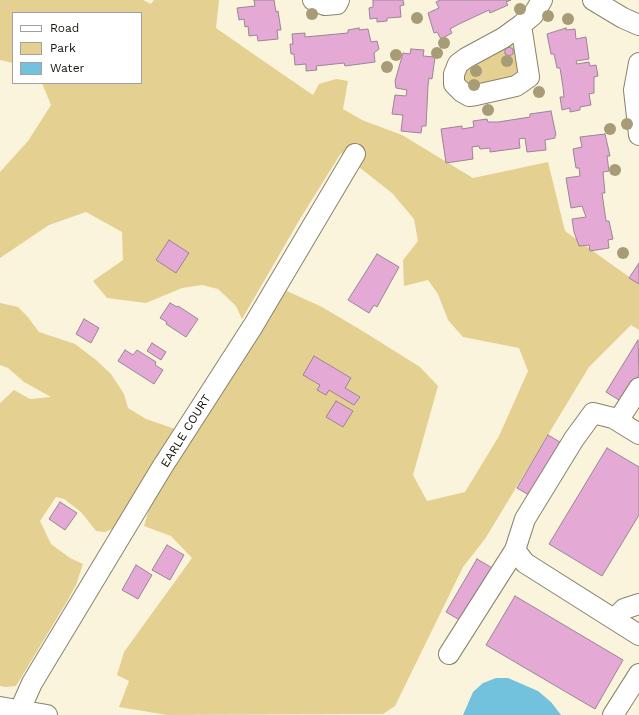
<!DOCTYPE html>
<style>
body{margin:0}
#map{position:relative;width:639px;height:715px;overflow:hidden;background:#fbf4dc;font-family:"Work Sans",sans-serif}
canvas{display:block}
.legend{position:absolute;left:12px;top:12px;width:130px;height:72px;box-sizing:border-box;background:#fff;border:1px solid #a2a19e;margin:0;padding:5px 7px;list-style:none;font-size:12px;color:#17140c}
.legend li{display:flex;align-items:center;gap:8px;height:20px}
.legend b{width:20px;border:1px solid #a2a19e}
</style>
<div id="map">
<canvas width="639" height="715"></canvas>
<ul class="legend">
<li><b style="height:5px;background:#fff"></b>Road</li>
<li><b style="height:11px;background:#e4d090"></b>Park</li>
<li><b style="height:11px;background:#73c2dd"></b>Water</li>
</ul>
</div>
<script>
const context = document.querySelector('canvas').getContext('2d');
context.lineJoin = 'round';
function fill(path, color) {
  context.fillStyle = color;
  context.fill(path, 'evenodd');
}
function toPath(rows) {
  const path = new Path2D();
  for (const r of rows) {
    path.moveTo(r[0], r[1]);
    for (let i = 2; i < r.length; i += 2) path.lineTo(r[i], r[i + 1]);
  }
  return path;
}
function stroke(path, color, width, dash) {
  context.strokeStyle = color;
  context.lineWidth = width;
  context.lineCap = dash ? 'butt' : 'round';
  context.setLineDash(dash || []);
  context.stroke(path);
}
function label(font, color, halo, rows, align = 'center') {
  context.font = font + ' "Work Sans",sans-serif';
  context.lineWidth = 3;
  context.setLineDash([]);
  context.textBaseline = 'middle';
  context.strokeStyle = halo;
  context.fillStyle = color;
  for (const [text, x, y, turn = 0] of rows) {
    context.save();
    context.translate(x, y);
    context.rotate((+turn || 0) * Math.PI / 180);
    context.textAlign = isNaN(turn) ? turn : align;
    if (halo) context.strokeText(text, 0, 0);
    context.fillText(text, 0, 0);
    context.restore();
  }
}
const green = toPath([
 [0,0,143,0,151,4,154,0,219,0,216,28,259,58,313,95,319,84,336,79,348,81,343,109,362,120,402,135,473,178,548,162,565,231,639,284,639,330,631,325,589,367,485,539,463,567,395,706,383,714,167,715,119,707,129,681,117,675,124,652,192,558,171,536,144,526,161,469,276,286,322,307,361,330,420,367,438,386,413,475,427,501,465,492,499,436,528,371,519,348,463,337,448,320,438,294,428,280,404,286,403,260,418,241,414,219,392,193,341,153,300,219,242,319,236,306,218,289,202,285,182,288,146,303,107,298,93,281,123,260,122,232,86,212,49,225,0,258,0,172,28,141,51,105,42,83,141,83,141,13,13,13,13,63,0,60],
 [512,45,514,48,522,73,474,92,462,77,468,68],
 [0,303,18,307,27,316,39,332,75,344,96,360,111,374,124,394,128,408,146,419,178,430,115,528,105,532,96,531,81,512,64,499,56,497,40,521,51,544,70,558,83,564,76,585,66,603,16,686,5,687,0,686,0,403,14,390,30,399,51,397,24,382,8,368,0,365]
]);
const water = toPath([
 [496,678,508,678,538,691,551,702,561,715,463,715,473,692,483,683]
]);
const building = toPath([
 [254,0,274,0,276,12,278,11,281,30,277,30,278,39,258,41,257,35,249,36,248,26,245,27,244,19,239,20,237,8,255,6,254,0],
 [373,0,403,0,404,5,400,6,401,17,387,18,387,21,377,22,377,18,370,19,369,8,373,7,373,0],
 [440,0,511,0,506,2,508,5,490,13,489,10,459,24,450,29,452,33,441,39,437,32,434,33,428,13,439,8,436,2,440,0],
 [359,28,359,30,368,29,371,42,377,41,379,49,374,53,375,62,345,66,344,63,316,66,317,70,306,71,306,64,295,65,294,54,291,54,290,44,293,44,292,34,305,33,305,37,348,33,348,30,359,28],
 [566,28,566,30,575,29,576,39,586,37,589,59,576,61,577,64,589,62,590,66,596,65,598,76,594,77,594,93,589,94,591,105,580,107,580,110,570,112,570,108,562,110,560,97,564,97,563,87,560,68,557,68,554,54,551,54,547,34,566,28],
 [509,47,513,49,513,54,509,56,505,54,505,49,509,47],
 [411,49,424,50,423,56,435,57,432,79,429,78,428,86,426,126,422,126,421,133,401,131,403,115,392,114,395,95,406,96,407,90,396,88,395,81,403,53,410,54,411,49],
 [551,111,556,135,555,135,555,138,545,140,546,150,527,152,525,138,519,139,520,148,490,152,490,148,480,149,479,146,472,147,473,159,446,163,441,129,462,126,462,129,474,127,473,121,487,119,488,122,498,122,530,117,530,114,551,111],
 [605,134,610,156,607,156,609,171,603,172,605,193,602,193,606,221,609,221,613,239,608,240,609,248,590,251,589,245,579,246,574,232,572,219,586,217,582,206,571,208,566,178,580,176,579,168,576,168,573,149,582,147,580,137,605,134],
 [169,240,189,253,176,273,156,260,169,240],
 [377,254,399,267,377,307,374,305,369,313,348,300,377,254],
 [639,263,639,284,629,278,639,263],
 [170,303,177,307,178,306,198,319,186,337,166,324,167,322,160,318,170,303],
 [84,319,99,328,91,343,76,334,84,319],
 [638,340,639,375,622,402,606,392,638,340],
 [152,343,166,352,161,360,147,351,152,343],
 [125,350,133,355,137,350,156,362,155,365,163,370,154,384,118,361,125,350],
 [314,356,351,378,345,388,360,397,354,405,329,390,326,395,317,390,320,385,303,375,314,356],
 [336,401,353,411,343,427,326,417,336,401],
 [548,435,565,445,534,498,517,488,548,435],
 [607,448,639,467,639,515,602,576,549,544,607,448],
 [60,502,77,513,65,530,49,519,60,502],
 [167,545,184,555,170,580,152,570,167,545],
 [477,559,494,569,463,622,446,612,477,559],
 [136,565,152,575,138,599,122,590,136,565],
 [515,596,623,660,595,709,486,645,515,596]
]);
const minor = toPath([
 [313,0,325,5,337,4,339,0],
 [593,0,623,18,639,25],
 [521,25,529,77,516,86,476,95,469,96,462,92,454,84,454,74,458,64,466,58,503,38,521,25,533,15,542,0],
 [639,63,634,90,639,135],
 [618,421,639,388],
 [639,434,613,418,593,413,574,439,525,519,515,550,525,563,639,635],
 [614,619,624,609,639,604],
 [449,654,515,550],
 [0,707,47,715],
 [20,710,32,683,161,469,253,326,355,154],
 [613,715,639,674]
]);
const trees = [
 [520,9],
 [312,14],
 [548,16],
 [417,18],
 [568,19],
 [444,43],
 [437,53],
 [396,55],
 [507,61],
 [387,67],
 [476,71],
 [474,85],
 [539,92],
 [488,110],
 [627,124],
 [610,129],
 [615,170],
 [623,253]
];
const streetNames = [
 ["EARLE COURT",186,431,-58]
];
fill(green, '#e4d090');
fill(water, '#73c2dd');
fill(building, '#e4aad5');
stroke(building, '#998594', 1);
stroke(minor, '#89836d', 22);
stroke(minor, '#fff', 20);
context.fillStyle = '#a79c76';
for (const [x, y] of trees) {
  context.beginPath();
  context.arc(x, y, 6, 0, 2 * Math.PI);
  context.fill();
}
label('12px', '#17140c', '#fff', streetNames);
</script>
